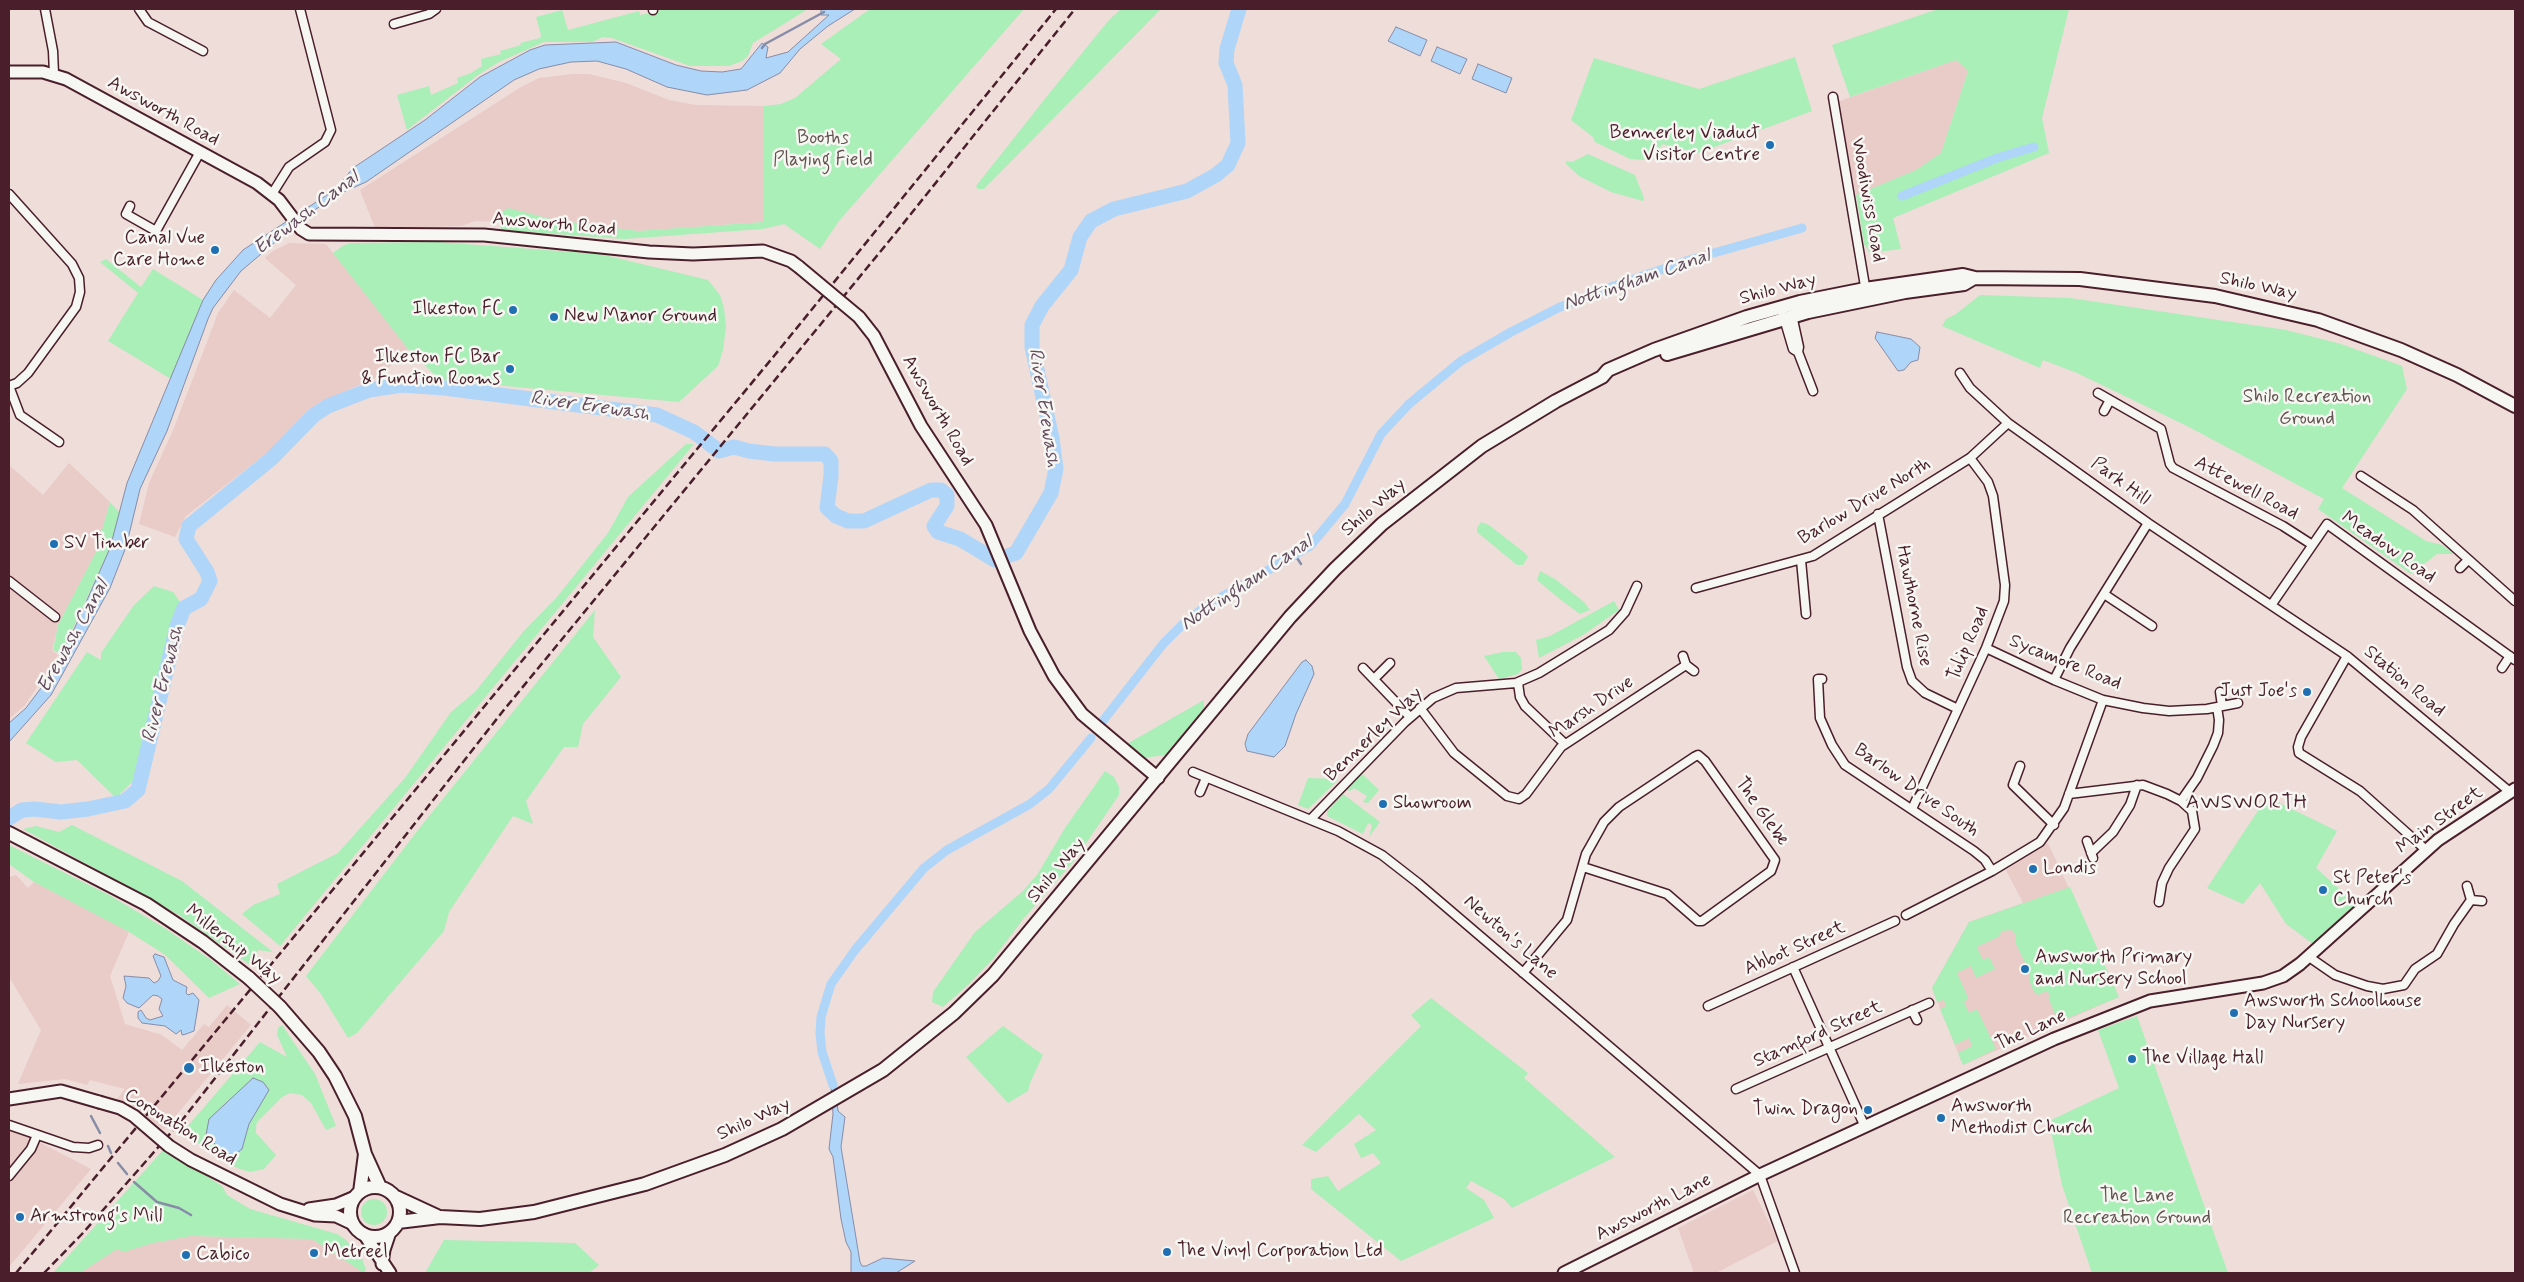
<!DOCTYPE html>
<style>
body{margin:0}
#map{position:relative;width:2524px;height:1282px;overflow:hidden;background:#eeddd9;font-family:Mynerve,sans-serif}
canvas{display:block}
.frame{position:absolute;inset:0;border:10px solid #4a1f2b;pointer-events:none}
</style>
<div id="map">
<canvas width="2524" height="1282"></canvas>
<div class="frame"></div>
</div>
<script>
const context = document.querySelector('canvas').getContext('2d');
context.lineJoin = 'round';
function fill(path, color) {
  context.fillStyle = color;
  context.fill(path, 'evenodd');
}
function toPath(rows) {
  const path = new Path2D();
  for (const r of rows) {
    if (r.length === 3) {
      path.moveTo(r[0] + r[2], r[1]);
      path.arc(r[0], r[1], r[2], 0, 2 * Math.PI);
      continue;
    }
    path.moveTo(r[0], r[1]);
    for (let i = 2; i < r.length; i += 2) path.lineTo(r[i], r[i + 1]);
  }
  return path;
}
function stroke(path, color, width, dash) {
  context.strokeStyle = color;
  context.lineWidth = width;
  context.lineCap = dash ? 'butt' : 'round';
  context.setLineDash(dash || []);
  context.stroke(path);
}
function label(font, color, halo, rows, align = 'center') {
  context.font = font + ' Mynerve,sans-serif';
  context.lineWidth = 5;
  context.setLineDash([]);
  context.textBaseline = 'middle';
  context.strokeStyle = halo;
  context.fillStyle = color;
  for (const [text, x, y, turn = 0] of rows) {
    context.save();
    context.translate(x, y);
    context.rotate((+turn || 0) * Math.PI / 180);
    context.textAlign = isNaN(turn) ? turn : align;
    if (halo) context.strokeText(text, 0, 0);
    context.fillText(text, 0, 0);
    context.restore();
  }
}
const built = toPath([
 [1956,60,1968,71,1941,153,1916,170,1856,195,1837,102],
 [573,74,589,74,626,83,669,100,696,105,764,106,764,222,638,231,516,215,506,222,475,221,461,226,375,228,360,190,521,87,539,78],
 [289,243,326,244,408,349,380,376,325,400,309,411,281,442,186,516,175,537,139,524,149,483,174,428,218,313,234,290,270,318,296,285,265,258,273,251],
 [69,463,110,502,95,554,58,625,52,650,58,655,25,705,9,719,9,465,43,495],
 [2048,843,2119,997,1963,1065,1932,988,1969,922,2023,903,2006,870],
 [16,875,28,888,34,882,129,932,110,976,125,1024,162,1035,182,1050,204,1024,209,1027,227,1005,251,1025,164,1130,132,1106,117,1099,125,1089,90,1080,87,1085,65,1079,18,1084,41,1030,9,977,9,877],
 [12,1128,91,1169,9,1267,9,1132],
 [1753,1190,1778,1241,1716,1273,1694,1273,1678,1228],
 [191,1236,312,1239,365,1273,80,1273,117,1249,124,1252,153,1243]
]);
const green = toPath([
 [659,9,808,9,753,43,748,56,742,61,729,66,690,66,612,38,603,37,592,42,544,42,499,62,478,75,407,130,397,95,429,86,431,95,458,83,457,78,471,73,482,66,481,59,501,54,500,51,521,45,520,43,540,38,541,35,536,17,562,10,568,30,639,11,640,15,659,11],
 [870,9,1024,9,839,221,820,249,784,224,763,229,624,239,502,230,499,224,502,212,508,208,555,220,638,231,764,222,764,106,781,104,795,98,841,59,821,44],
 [1121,9,1161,9,984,189,978,189,976,186,1048,95,1109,20],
 [1938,9,2069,9,2042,118,2049,153,1893,218,1901,249,1870,253,1864,244,1856,195,1916,170,1941,153,1968,71,1956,60,1850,97,1832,45],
 [1795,57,1812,111,1698,153,1663,144,1653,155,1644,160,1630,159,1595,142,1593,137,1571,120,1594,58,1699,89],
 [1588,154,1635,175,1644,198,1643,201,1611,192,1579,176,1566,164,1566,161,1572,162],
 [438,242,600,254,708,280,720,295,724,308,726,327,723,350,718,366,679,402,440,380,408,349,333,253,344,245,351,243],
 [106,259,141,287,153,269,203,300,171,379,108,341,138,293,100,262],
 [1980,295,2070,298,2286,330,2341,344,2402,366,2407,389,2342,488,2426,541,2442,545,2454,554,2437,554,2411,574,2318,509,2324,499,2189,427,2077,373,2043,360,2040,368,1942,326,1946,319,1956,314],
 [686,444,694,444,280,946,242,914,253,905,280,894,277,884,338,853,405,778,451,712,475,692,523,632,557,597,608,533,628,497],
 [110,502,120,513,110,548,61,654,53,650,58,625,95,554],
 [1481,522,1489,525,1525,553,1528,557,1523,565,1517,565,1477,532,1477,528],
 [1540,571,1555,579,1584,602,1590,610,1580,614,1561,600,1537,580],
 [154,586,173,592,183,606,136,778,116,798,77,760,56,762,26,743,87,652,101,660,101,653,134,605],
 [1614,601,1619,610,1583,635,1539,658,1536,640,1550,636],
 [595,610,593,637,621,677,583,724,578,747,564,747,526,801,533,824,513,816,449,912,444,931,357,1033,348,1038,321,994,306,976,418,830],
 [1503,652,1516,652,1521,658,1522,669,1518,674,1499,679,1484,656],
 [1204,700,1204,710,1165,755,1144,758,1125,745],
 [1105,771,1114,777,1119,787,1119,795,1074,861,1024,918,993,959,969,984,943,1007,932,1002,933,992,975,932,1023,891,1037,875,1065,828],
 [1362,774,1379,790,1368,803,1363,802,1367,796,1354,788,1350,791,1347,790],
 [1308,778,1339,779,1308,809,1298,805],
 [1343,794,1380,822,1369,837,1372,825,1368,823,1363,834,1327,816,1327,811],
 [2267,797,2337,831,2316,868,2356,904,2313,944,2286,924,2260,883,2243,904,2207,888],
 [72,825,182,881,273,952,258,950,253,967,179,915,23,829,36,826,59,832],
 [9,845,109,895,166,929,211,960,240,984,209,998,164,954,129,932,34,882,9,864],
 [2070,887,2119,997,2058,1022,2048,997,2051,996,2047,991,2038,995,2034,992,2029,980,2030,973,2016,944,2015,934,2012,930,2001,931,2000,936,1977,947,1983,960,1989,957,1995,969,1976,978,1971,966,1957,973,1967,995,1967,1000,1964,1002,1969,1013,1977,1009,1996,1049,1963,1065,1958,1053,1972,1046,1969,1038,1955,1045,1940,1009,1946,1006,1945,1003,1943,1000,1937,1002,1932,988,1969,922],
 [1431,998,1528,1073,1524,1078,1615,1157,1512,1208,1504,1199,1471,1181,1466,1188,1484,1200,1494,1218,1401,1261,1311,1189,1311,1179,1328,1176,1338,1191,1381,1163,1373,1153,1361,1158,1354,1144,1376,1130,1359,1114,1316,1152,1302,1145,1421,1026,1411,1015],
 [2137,1016,2159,1078,2228,1273,2092,1273,2062,1185,2049,1121,2119,1088,2098,1030],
 [282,1025,315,1074,336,1126,326,1130,311,1103,302,1095,290,1093,282,1097,257,1122,256,1127,256,1133,276,1155,264,1169,250,1172,237,1168,182,1133,260,1042,287,1057,277,1035,278,1028],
 [1003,1026,1043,1055,1030,1083,1028,1091,1008,1103,966,1057],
 [164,1149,222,1186,227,1195,250,1209,337,1234,346,1240,362,1259,366,1269,364,1273,312,1239,191,1236,153,1243,124,1252,117,1249,80,1273,53,1273],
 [374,1212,13],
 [444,1240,575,1243,599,1265,589,1273,425,1273]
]);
const water = toPath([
 [825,9,855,9,828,26,800,49,780,73,747,90,707,95,667,87,626,69,597,61,571,62,539,69,514,80,366,182,339,194,307,215,241,271,213,308,208,319,167,431,140,489,126,547,110,588,51,695,9,742,9,723,26,708,47,680,71,636,99,573,110,548,127,483,203,300,216,280,243,250,336,189,353,168,425,120,480,77,530,50,545,45,616,42,676,65,701,71,722,72,741,69,762,43,768,47,766,58,788,52,829,15,821,15,821,10,825,9],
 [1396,27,1427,40,1420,56,1388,41,1396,27],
 [1437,47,1467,59,1460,74,1431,61,1437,47],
 [1478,64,1512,78,1506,93,1472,79,1478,64],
 [1877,332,1911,339,1920,347,1918,360,1911,362,1904,370,1898,371,1875,338,1877,332],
 [1306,660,1312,666,1314,674,1296,714,1285,746,1274,757,1247,751,1245,744,1248,734,1302,662,1306,660],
 [155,954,164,957,173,980,187,987,186,993,188,995,193,993,199,1000,194,1031,186,1034,182,1035,181,1030,176,1034,165,1026,142,1023,138,1018,138,1012,141,1010,146,1018,150,1020,163,1016,159,1009,162,999,158,996,153,995,139,1008,127,1003,123,998,126,986,124,976,149,978,154,983,158,981,161,976,153,956,155,954],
 [253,1078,263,1082,269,1090,249,1124,242,1149,234,1155,223,1152,206,1135,209,1119,253,1078],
 [835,1083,838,1111,845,1117,841,1147,860,1262,862,1266,866,1266,883,1258,915,1261,896,1273,851,1273,851,1252,846,1242,841,1219,833,1157,829,1149,833,1114,831,1086,835,1083]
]);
const stream = toPath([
 [762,48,765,44,824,12],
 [1295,555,1301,564],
 [91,1116,100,1133],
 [108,1146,111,1153],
 [118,1163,127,1174],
 [134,1182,157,1202,179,1208,191,1215]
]);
const canal = toPath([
 [1902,196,1997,158,2034,147],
 [1102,722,1163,644,1183,624,1206,606,1310,546,1345,504,1381,434,1409,404,1461,361,1511,332,1560,307,1611,287,1689,260,1802,228],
 [833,1085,822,1052,820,1033,821,1017,831,984,855,950,924,868,947,850,1030,804,1049,789,1091,738]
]);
const river = toPath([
 [9,818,22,810,35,809,61,812,88,809,125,801,138,790,177,626,184,608,201,599,210,581,207,572,186,539,189,526,271,459,314,415,328,406,369,390,402,385,444,388,657,415,694,432,719,451,734,447,749,451,774,454,825,454,831,461,831,476,827,508,836,516,848,521,864,521,931,490,941,490,947,495,947,506,934,526,938,532,960,539,995,560,1016,553,1051,493,1056,469,1052,438,1032,347,1032,325,1042,306,1071,270,1080,237,1091,221,1114,209,1187,191,1216,175,1228,165,1238,143,1235,85,1226,63,1227,49,1239,9]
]);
const street = toPath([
 [45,9,53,51,54,74],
 [139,9,148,22,203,51],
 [653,9,653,10],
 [394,24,429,14,436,9],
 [1833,97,1866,292],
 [9,194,72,264,79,278,80,292,76,307,28,373,17,383,9,386],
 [272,194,289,167,325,142,331,130,300,9],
 [130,206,126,214,156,231,200,152],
 [1783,315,1793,349,1798,352],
 [1792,315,1799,347,1798,352,1813,391],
 [1960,373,1970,388,2008,423,2148,523,2347,656,2510,792],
 [9,386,20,415,59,442],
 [2098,393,2161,429,2170,464,2173,468,2283,526,2311,544],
 [2104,411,2110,400],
 [2361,476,2413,510,2515,601],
 [1878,514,1907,667,1912,681,1925,693,1958,709],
 [1801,560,1806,614],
 [2460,568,2468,560],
 [9,581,55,617],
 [1696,588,1813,556,1970,458,2008,423],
 [2104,594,2152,626],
 [2272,604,2327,524,2515,660],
 [1986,648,2054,680,2103,700,2143,708,2169,711,2207,709,2238,703],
 [1683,656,1686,665,1694,671],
 [2347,656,2301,737,2298,747,2299,753,2360,791,2426,850],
 [1363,668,1410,717],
 [2502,668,2510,656],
 [1374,679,1390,663],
 [1822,679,1818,679,1820,718,1832,745,1845,765,1974,851,1985,860,1992,871],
 [2054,680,2070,648,2148,523],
 [1518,683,1520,697,1525,706,1565,744],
 [2220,692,2222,706],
 [1420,708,1454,753,1507,796,1519,799,1526,794,1561,747,1686,665],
 [2020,766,2013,785,2054,825],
 [1193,772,1338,831,1382,855,1418,883,1760,1175,1795,1273],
 [1200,792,1206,778],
 [2069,794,2143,785,2167,794,2181,801,2192,811,2195,829,2169,868,2162,883,2159,902],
 [2181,801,2197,778,2213,746,2218,733,2219,720,2217,707],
 [1912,809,1986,648,2004,601,2005,585,1993,496,1988,482,1970,458],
 [1311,819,1405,722,1433,698,1456,688,1516,683,1539,673,1609,630,1625,612,1637,586],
 [2087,841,2093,858],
 [2091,853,2113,832,2130,805,2137,785],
 [2467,886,2471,900,2482,901],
 [1906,915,1992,871,2040,842,2064,808,2103,700],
 [2309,957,2335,975,2367,986,2383,989,2404,985,2415,969,2437,954,2454,924,2471,900],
 [1793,967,1865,1127],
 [1523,973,1567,920,1586,854,1604,822,1619,807,1694,757,1698,755,1705,761,1775,860,1771,871,1702,921,1698,921,1667,894,1583,867],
 [1708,1006,1895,921],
 [1912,1010,1917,1020],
 [1736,1089,1929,1003],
 [9,1125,73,1147,89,1148,98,1145],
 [9,1176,31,1149,37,1135]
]);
const secondary = toPath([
 [9,72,43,72,66,79,257,183,279,200,301,229,309,234,484,235,649,252,693,254,763,251,791,261,799,267],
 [859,317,874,336,921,426,986,525,1030,631,1054,676,1082,714,1158,778],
 [9,1099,61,1091,99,1102],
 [169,1146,191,1160,280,1204,315,1215,336,1216,353,1224],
 [309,1209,336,1205,355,1197],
 [364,1234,390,1273],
 [382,1264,384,1250,390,1232],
 [1564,1273,1760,1175,2054,1039,2150,1001,2263,983,2283,976,2300,964,2438,840,2515,789]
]);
const primary = toPath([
 [1667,354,1808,312,1905,292,1964,284,1974,278],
 [9,833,146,904,203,942,249,978],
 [280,1007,319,1052,335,1076,355,1116,365,1154,380,1187],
 [375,1212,25],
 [360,1192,365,1154],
 [396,1197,437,1216],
 [398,1222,440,1217,480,1219,534,1212,645,1184,725,1155,782,1129,883,1070,954,1013,993,975,1290,617,1335,569,1382,524,1482,446,1556,401,1602,377,1608,370,1654,350,1747,317,1800,302,1865,289,1963,275,1975,278,2080,279,2215,296,2318,320,2401,350,2457,375,2515,406]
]);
const rail = toPath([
 [16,1273,774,356,1056,9],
 [44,1273,82,1234,183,1119,503,711,894,235,1075,9]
]);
const secondaryBridge = toPath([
 [799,267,859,317],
 [99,1102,120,1108,134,1116,169,1146]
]);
const primaryBridge = toPath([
 [249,978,280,1007]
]);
const markers = [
 [1770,145,5,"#1f6fb2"],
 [215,250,5,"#1f6fb2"],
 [513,310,5,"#1f6fb2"],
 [554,317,5,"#1f6fb2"],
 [510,369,5,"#1f6fb2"],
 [54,544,5,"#1f6fb2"],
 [2307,692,5,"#1f6fb2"],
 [1383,804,5,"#1f6fb2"],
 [2033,869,5,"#1f6fb2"],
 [2323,890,5,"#1f6fb2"],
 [2025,969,5,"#1f6fb2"],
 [2234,1013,5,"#1f6fb2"],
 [2132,1059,5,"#1f6fb2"],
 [189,1068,6,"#1f6fb2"],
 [1868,1110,5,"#1f6fb2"],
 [1941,1118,5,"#1f6fb2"],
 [20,1217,5,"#1f6fb2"],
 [1167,1252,5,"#1f6fb2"],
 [314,1253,5,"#1f6fb2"],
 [186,1255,5,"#1f6fb2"]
];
const streetNames = [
 ["Awsworth Road",163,112,29],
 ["Woodiwiss Road",1867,200,80],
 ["Awsworth Road",554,225,5],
 ["Shilo Way",2258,287,12],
 ["Shilo Way",1778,290,-15],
 ["Awsworth Road",937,411,60],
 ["Park Hill",2120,482,36],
 ["Attewell Road",2246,489,28],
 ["Barlow Drive North",1865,502,-31],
 ["Shilo Way",1374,508,-41],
 ["Meadow Road",2388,548,35],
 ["Hawthorne Rise",1913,606,79],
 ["Tulip Road",1969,644,-67],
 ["Sycamore Road",2065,663,22],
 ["Station Road",2404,682,40],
 ["Marsh Drive",1592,708,-34],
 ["Bennerley Way",1374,735,-44],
 ["Barlow Drive South",1916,791,35],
 ["The Glebe",1761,812,55],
 ["Main Street",2440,821,-36],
 ["Shilo Way",1057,871,-50],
 ["Newton's Lane",1510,938,41],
 ["Millership Way",233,945,38],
 ["Abbot Street",1795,949,-24],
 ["The Lane",2031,1031,-24],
 ["Stamford Street",1818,1035,-24],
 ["Shilo Way",754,1120,-25],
 ["Coronation Road",180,1128,32],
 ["Awsworth Lane",1654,1208,-27]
];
const poiNames = [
 ["Bennerley Viaduct",1760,134,"right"],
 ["Visitor Centre",1760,156,"right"],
 ["Canal Vue",205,239,"right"],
 ["Care Home",205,261,"right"],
 ["Ilkeston FC",503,310,"right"],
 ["New Manor Ground",564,317],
 ["Ilkeston FC Bar",500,358,"right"],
 ["& Function Rooms",500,380,"right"],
 ["SV Timber",64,544],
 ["Just Joe's",2297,692,"right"],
 ["Showroom",1393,804],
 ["Londis",2043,869],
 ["St Peter's",2333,879],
 ["Church",2333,901],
 ["Awsworth Primary",2035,958],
 ["and Nursery School",2035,980],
 ["Awsworth Schoolhouse",2244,1002],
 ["Day Nursery",2244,1024],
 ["The Village Hall",2142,1059],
 ["Ilkeston",200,1068],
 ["Awsworth",1951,1107],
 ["Methodist Church",1951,1129],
 ["Twin Dragon",1858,1110,"right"],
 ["Armstrong's Mill",30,1217],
 ["The Vinyl Corporation Ltd",1177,1252],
 ["Metreel",324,1253],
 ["Cabico",196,1255]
];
const parkNames = [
 ["Booths",823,139],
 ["Playing Field",823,161],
 ["Shilo Recreation",2307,398],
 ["Ground",2307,420],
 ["The Lane",2137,1197],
 ["Recreation Ground",2137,1219]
];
const waterNames = [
 ["Erewash Canal",307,214,-37],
 ["Nottingham Canal",1637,281,-19],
 ["River Erewash",590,407,8],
 ["River Erewash",1043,408,81],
 ["Nottingham Canal",1247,584,-34],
 ["Erewash Canal",74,637,-61],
 ["River Erewash",164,684,-76]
];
const quarterNames = [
 ["AWSWORTH",2247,804]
];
fill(built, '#e9cbc8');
fill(green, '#aaeeb8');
fill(water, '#afd5f9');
stroke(water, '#878ca7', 1);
stroke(stream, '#878ca7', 2.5);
stroke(canal, '#afd5f9', 9);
stroke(river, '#afd5f9', 15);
stroke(street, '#4a1f2b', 11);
stroke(secondary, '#4a1f2b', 15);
stroke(primary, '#4a1f2b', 16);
stroke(street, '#f6f6f2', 8);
stroke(secondary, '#f6f6f2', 11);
stroke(primary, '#f6f6f2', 12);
stroke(rail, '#4a1f2b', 2.5, [8, 4]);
stroke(secondaryBridge, '#4a1f2b', 15, []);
stroke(primaryBridge, '#4a1f2b', 16, []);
stroke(secondaryBridge, '#f6f6f2', 11);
stroke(primaryBridge, '#f6f6f2', 12);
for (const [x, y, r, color] of markers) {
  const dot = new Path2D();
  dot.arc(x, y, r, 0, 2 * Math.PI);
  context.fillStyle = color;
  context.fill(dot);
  stroke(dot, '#f6f6f2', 2);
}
label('19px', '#4a1f2b', '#f6f6f2', streetNames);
label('19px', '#4a1f2b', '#f6f6f2', poiNames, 'left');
label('19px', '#62534e', '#f6f6f2', parkNames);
label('italic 20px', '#634c5e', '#f6f6f2', waterNames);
context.letterSpacing = '1px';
label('21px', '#4a1f2b', '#f6f6f2', quarterNames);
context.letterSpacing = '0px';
</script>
